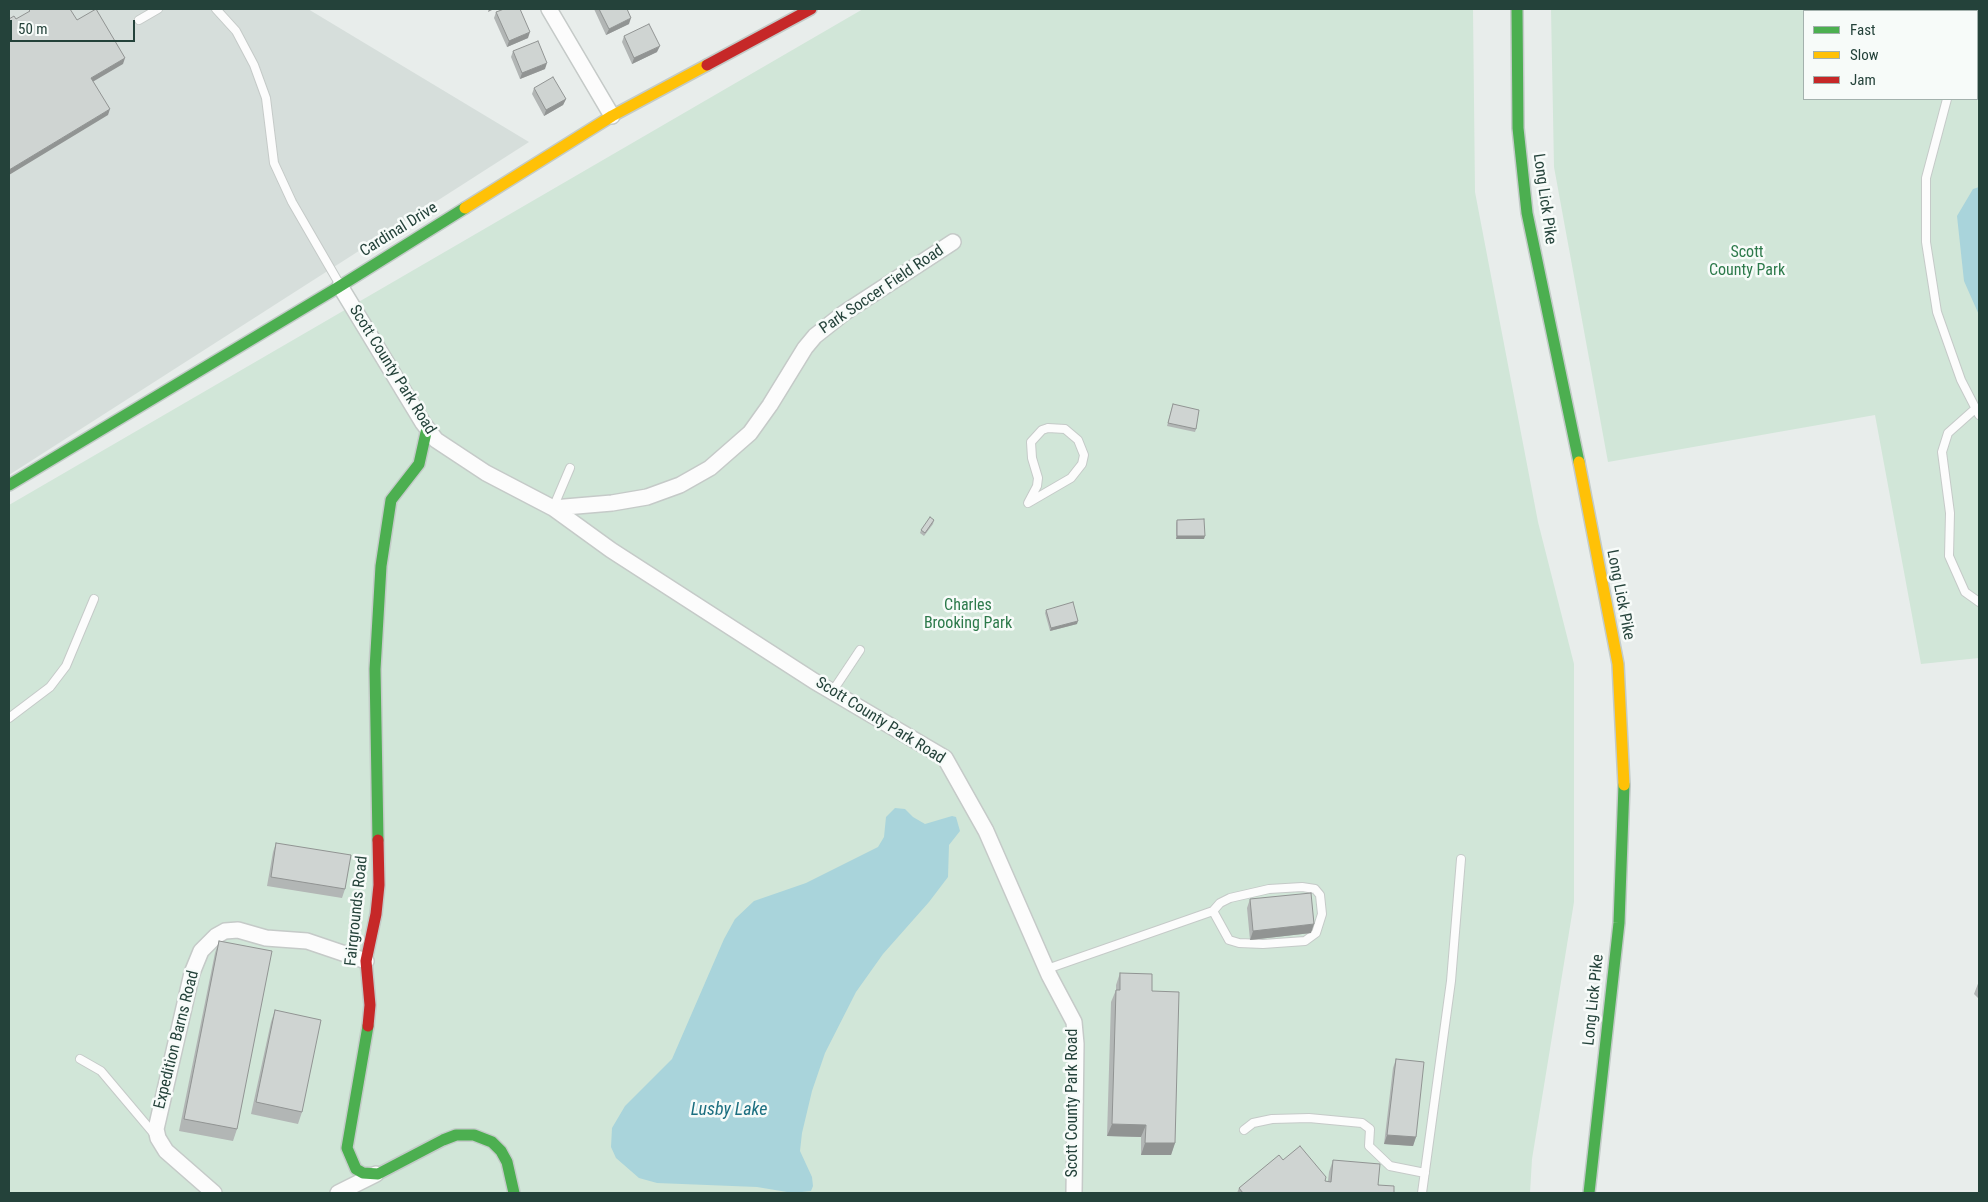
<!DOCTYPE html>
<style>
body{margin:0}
#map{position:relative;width:1988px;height:1202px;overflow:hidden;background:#e8edeb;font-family:"Roboto Condensed",sans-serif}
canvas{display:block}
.frame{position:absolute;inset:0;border:10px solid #24423a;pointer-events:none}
.legend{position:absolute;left:1803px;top:10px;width:175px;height:90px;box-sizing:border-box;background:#f7fbf9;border:1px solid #a3b1ad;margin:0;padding:6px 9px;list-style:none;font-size:15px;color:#24423a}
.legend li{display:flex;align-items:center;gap:10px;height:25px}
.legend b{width:25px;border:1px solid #a3b1ad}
.scale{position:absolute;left:10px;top:20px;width:125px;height:22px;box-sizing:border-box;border:2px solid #24423a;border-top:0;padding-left:6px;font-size:15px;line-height:18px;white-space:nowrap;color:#24423a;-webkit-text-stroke:4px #f7fbf9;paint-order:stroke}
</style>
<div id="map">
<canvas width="1988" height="1202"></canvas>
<div class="frame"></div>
<ul class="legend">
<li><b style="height:6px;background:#4caf50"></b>Fast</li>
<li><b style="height:6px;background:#ffc107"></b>Slow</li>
<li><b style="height:6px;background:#c62828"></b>Jam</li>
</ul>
<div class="scale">50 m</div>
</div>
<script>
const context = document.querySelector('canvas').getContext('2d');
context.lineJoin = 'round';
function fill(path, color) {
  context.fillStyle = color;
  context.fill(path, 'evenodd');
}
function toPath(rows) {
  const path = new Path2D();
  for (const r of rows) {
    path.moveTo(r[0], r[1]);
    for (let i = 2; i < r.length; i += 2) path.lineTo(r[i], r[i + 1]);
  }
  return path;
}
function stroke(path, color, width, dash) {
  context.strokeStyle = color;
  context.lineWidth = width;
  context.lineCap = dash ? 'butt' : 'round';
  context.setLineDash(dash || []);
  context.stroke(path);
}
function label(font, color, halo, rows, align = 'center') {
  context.font = font + ' "Roboto Condensed",sans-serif';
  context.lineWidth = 5;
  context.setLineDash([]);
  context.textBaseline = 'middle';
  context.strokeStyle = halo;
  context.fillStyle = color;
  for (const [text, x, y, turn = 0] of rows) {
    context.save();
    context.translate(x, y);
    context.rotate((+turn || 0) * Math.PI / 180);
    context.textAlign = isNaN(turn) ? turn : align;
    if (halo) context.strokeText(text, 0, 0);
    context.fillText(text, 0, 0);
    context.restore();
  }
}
const built = toPath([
 [9,9,308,9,529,142,9,475]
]);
const green = toPath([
 [863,9,1473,9,1475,192,1538,522,1574,664,1574,902,1532,1159,1530,1193,9,1193,9,505],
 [1551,9,1979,9,1979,658,1921,664,1875,415,1608,462,1554,167],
 [1804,11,1977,11,1977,99,1804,99]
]);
const water = toPath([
 [1979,187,1979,315,1964,281,1957,216,1973,189],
 [895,808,905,809,913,817,925,824,952,816,956,817,960,831,949,845,948,877,929,902,883,954,856,992,825,1053,812,1091,802,1133,800,1151,812,1177,813,1186,811,1191,793,1193,757,1187,657,1183,639,1178,616,1158,611,1147,612,1128,625,1106,672,1059,724,939,735,919,754,901,806,883,878,847,884,837,886,817]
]);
const lane = toPath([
 [216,9,236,31,254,65,266,98,274,163,292,202,340,285],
 [1963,11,1963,9],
 [139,20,158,9],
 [1947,99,1926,178,1926,242,1937,312,1961,380,1979,415],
 [1975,409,1948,433,1942,452,1950,513,1949,556,1965,592,1979,602],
 [1048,428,1065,429,1078,440,1084,455,1082,464,1071,478,1028,503,1037,486,1038,478,1032,458,1031,442,1042,430,1048,428],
 [553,508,570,468],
 [832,692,860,650],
 [9,718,50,687,66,666,94,599],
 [1047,969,1213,911,1220,903,1230,898,1269,889,1302,887,1315,889,1320,895,1322,914,1316,933,1305,941,1263,944,1239,943,1229,940,1213,911],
 [80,1059,101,1071,155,1135],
 [1244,1130,1253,1123,1272,1119,1309,1118,1362,1123,1370,1129,1369,1146,1390,1166,1425,1173],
 [1422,1193,1451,981,1461,859]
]);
const street = toPath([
 [549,9,612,116],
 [340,286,423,423,436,440,486,473,553,508,612,503,647,497,680,485,710,468,750,433,770,405,805,348,815,336,844,313,953,242],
 [553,508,611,550,814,681,945,758,986,831,1049,975,1074,1022,1076,1044,1074,1193],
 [214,1193,166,1151,158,1138,156,1129,192,973,201,951,216,936,225,931,238,930,266,938,307,941,366,961],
 [338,1193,376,1174]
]);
const fast = toPath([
 [1517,9,1518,128,1527,213,1579,462],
 [9,485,337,288,465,208],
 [378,840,375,669,381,566,391,500,419,464,427,428],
 [368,1026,347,1148,356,1169,363,1173,378,1174,443,1140,456,1135,474,1135,492,1142,501,1151,507,1162,514,1193],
 [1589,1193,1619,923,1624,785]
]);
const slow = toPath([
 [465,208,612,116,707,65],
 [1579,462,1618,664,1624,785]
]);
const jam = toPath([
 [707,65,811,9],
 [368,1026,370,1005,366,961,376,914,379,885,378,840]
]);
const wall = toPath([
 [594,9,627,9,629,24,606,35],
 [496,12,528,38,507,47,494,18],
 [624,36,657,52,632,64,622,42],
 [513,51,545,69,520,79,511,57],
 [534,88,566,99,563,105,544,116,532,94],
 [1172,407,1196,429,1195,432,1167,426],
 [934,520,933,524,924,536,920,533,921,530],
 [1177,520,1204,539,1176,539,1176,523],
 [1046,610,1077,624,1050,631,1045,613],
 [276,843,345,889,342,898,267,886,273,852],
 [1250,899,1311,933,1250,940,1247,908],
 [219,941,237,1129,233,1141,179,1131,215,953],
 [1120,973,1152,991,1175,1143,1171,1155,1141,1155,1141,1137,1107,1136,1111,1002,1116,990,1116,985],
 [1979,981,1979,999,1974,994],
 [275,1010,302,1112,298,1124,251,1114,271,1022],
 [1396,1059,1416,1137,1413,1146,1384,1144,1393,1068],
 [1283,1160,1325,1181,1328,1181,1329,1172,1333,1160,1394,1193,1237,1193,1239,1188]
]);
const shadedWall = toPath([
 [489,9,494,9,488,12],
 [631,18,629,24,606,35,609,29],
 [530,32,528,38,507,47,509,41],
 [660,46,657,52,632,64,634,58],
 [125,58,123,64,89,84,91,78],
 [547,63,545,69,520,79,522,73],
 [566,99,563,105,544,116,546,110],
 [110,109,108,115,9,175,9,170],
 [1177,536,1205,536,1204,539,1176,539],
 [1078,621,1077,624,1050,631,1051,628],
 [1314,924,1311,933,1250,940,1253,931],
 [1112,1124,1146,1125,1141,1137,1107,1136],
 [1387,1135,1416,1137,1413,1146,1384,1144],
 [1145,1143,1175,1143,1171,1155,1141,1155]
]);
const building = toPath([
 [28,9,70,9,77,20,96,9,125,58,91,78,110,109,9,170,9,19,14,16,16,19,30,11,28,9],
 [504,9,520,9,530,32,509,41,496,12,504,9],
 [599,9,627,9,631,18,609,29,599,9],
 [649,24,660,46,634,58,624,36,649,24],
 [538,41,547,63,522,73,513,51,538,41],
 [553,77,566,99,546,110,534,88,553,77],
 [1173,404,1199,410,1196,429,1168,423,1173,404],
 [930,517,934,520,925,533,921,530,930,517],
 [1204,519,1205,536,1177,536,1177,520,1204,519],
 [1073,602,1078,621,1051,628,1046,610,1073,602],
 [276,843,351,855,345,889,271,877,276,843],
 [1311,893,1314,924,1253,931,1250,899,1311,893],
 [219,941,272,951,237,1129,184,1119,219,941],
 [1120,973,1152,974,1152,991,1179,992,1175,1143,1145,1143,1146,1125,1112,1124,1116,990,1120,990,1120,973],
 [275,1010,321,1020,302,1112,256,1102,275,1010],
 [1396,1059,1424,1062,1416,1137,1387,1135,1396,1059],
 [1300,1146,1326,1177,1325,1181,1331,1182,1333,1160,1380,1164,1378,1185,1394,1186,1394,1193,1243,1193,1239,1188,1279,1155,1283,1160,1300,1146]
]);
const streetNames = [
 ["Long Lick Pike",1544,199,82],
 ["Cardinal Drive",399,230,-32],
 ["Park Soccer Field Road",882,290,-34],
 ["Scott County Park Road",392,370,58],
 ["Long Lick Pike",1620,595,79],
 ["Scott County Park Road",880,721,32],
 ["Fairgrounds Road",357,911,-84],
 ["Long Lick Pike",1594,1000,-84],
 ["Expedition Barns Road",177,1040,-76],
 ["Scott County Park Road",1073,1103,-90]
];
const parkNames = [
 ["Scott",1747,253],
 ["County Park",1747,271],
 ["Charles",968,606],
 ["Brooking Park",968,624]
];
const waterNames = [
 ["Lusby Lake",729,1110]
];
fill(built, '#d6dedb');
fill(green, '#d1e6d8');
fill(water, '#a9d4db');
stroke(lane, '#c5cac8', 10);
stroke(street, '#c5cac8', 18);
stroke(fast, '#c3cbc8', 14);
stroke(slow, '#c3cbc8', 14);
stroke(jam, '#c3cbc8', 14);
stroke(lane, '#fcfcfc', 8);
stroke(street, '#fcfcfc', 15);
stroke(fast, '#4caf50', 11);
stroke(slow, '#ffc107', 11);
stroke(jam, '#c62828', 11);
fill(wall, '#b2b6b5');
fill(shadedWall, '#919493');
fill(building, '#cfd4d2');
stroke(building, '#919493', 1);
label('16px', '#24423a', '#f7fbf9', streetNames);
label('16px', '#2d7a4b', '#f7fbf9', parkNames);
label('italic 18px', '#1c6f80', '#f7fbf9', waterNames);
</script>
